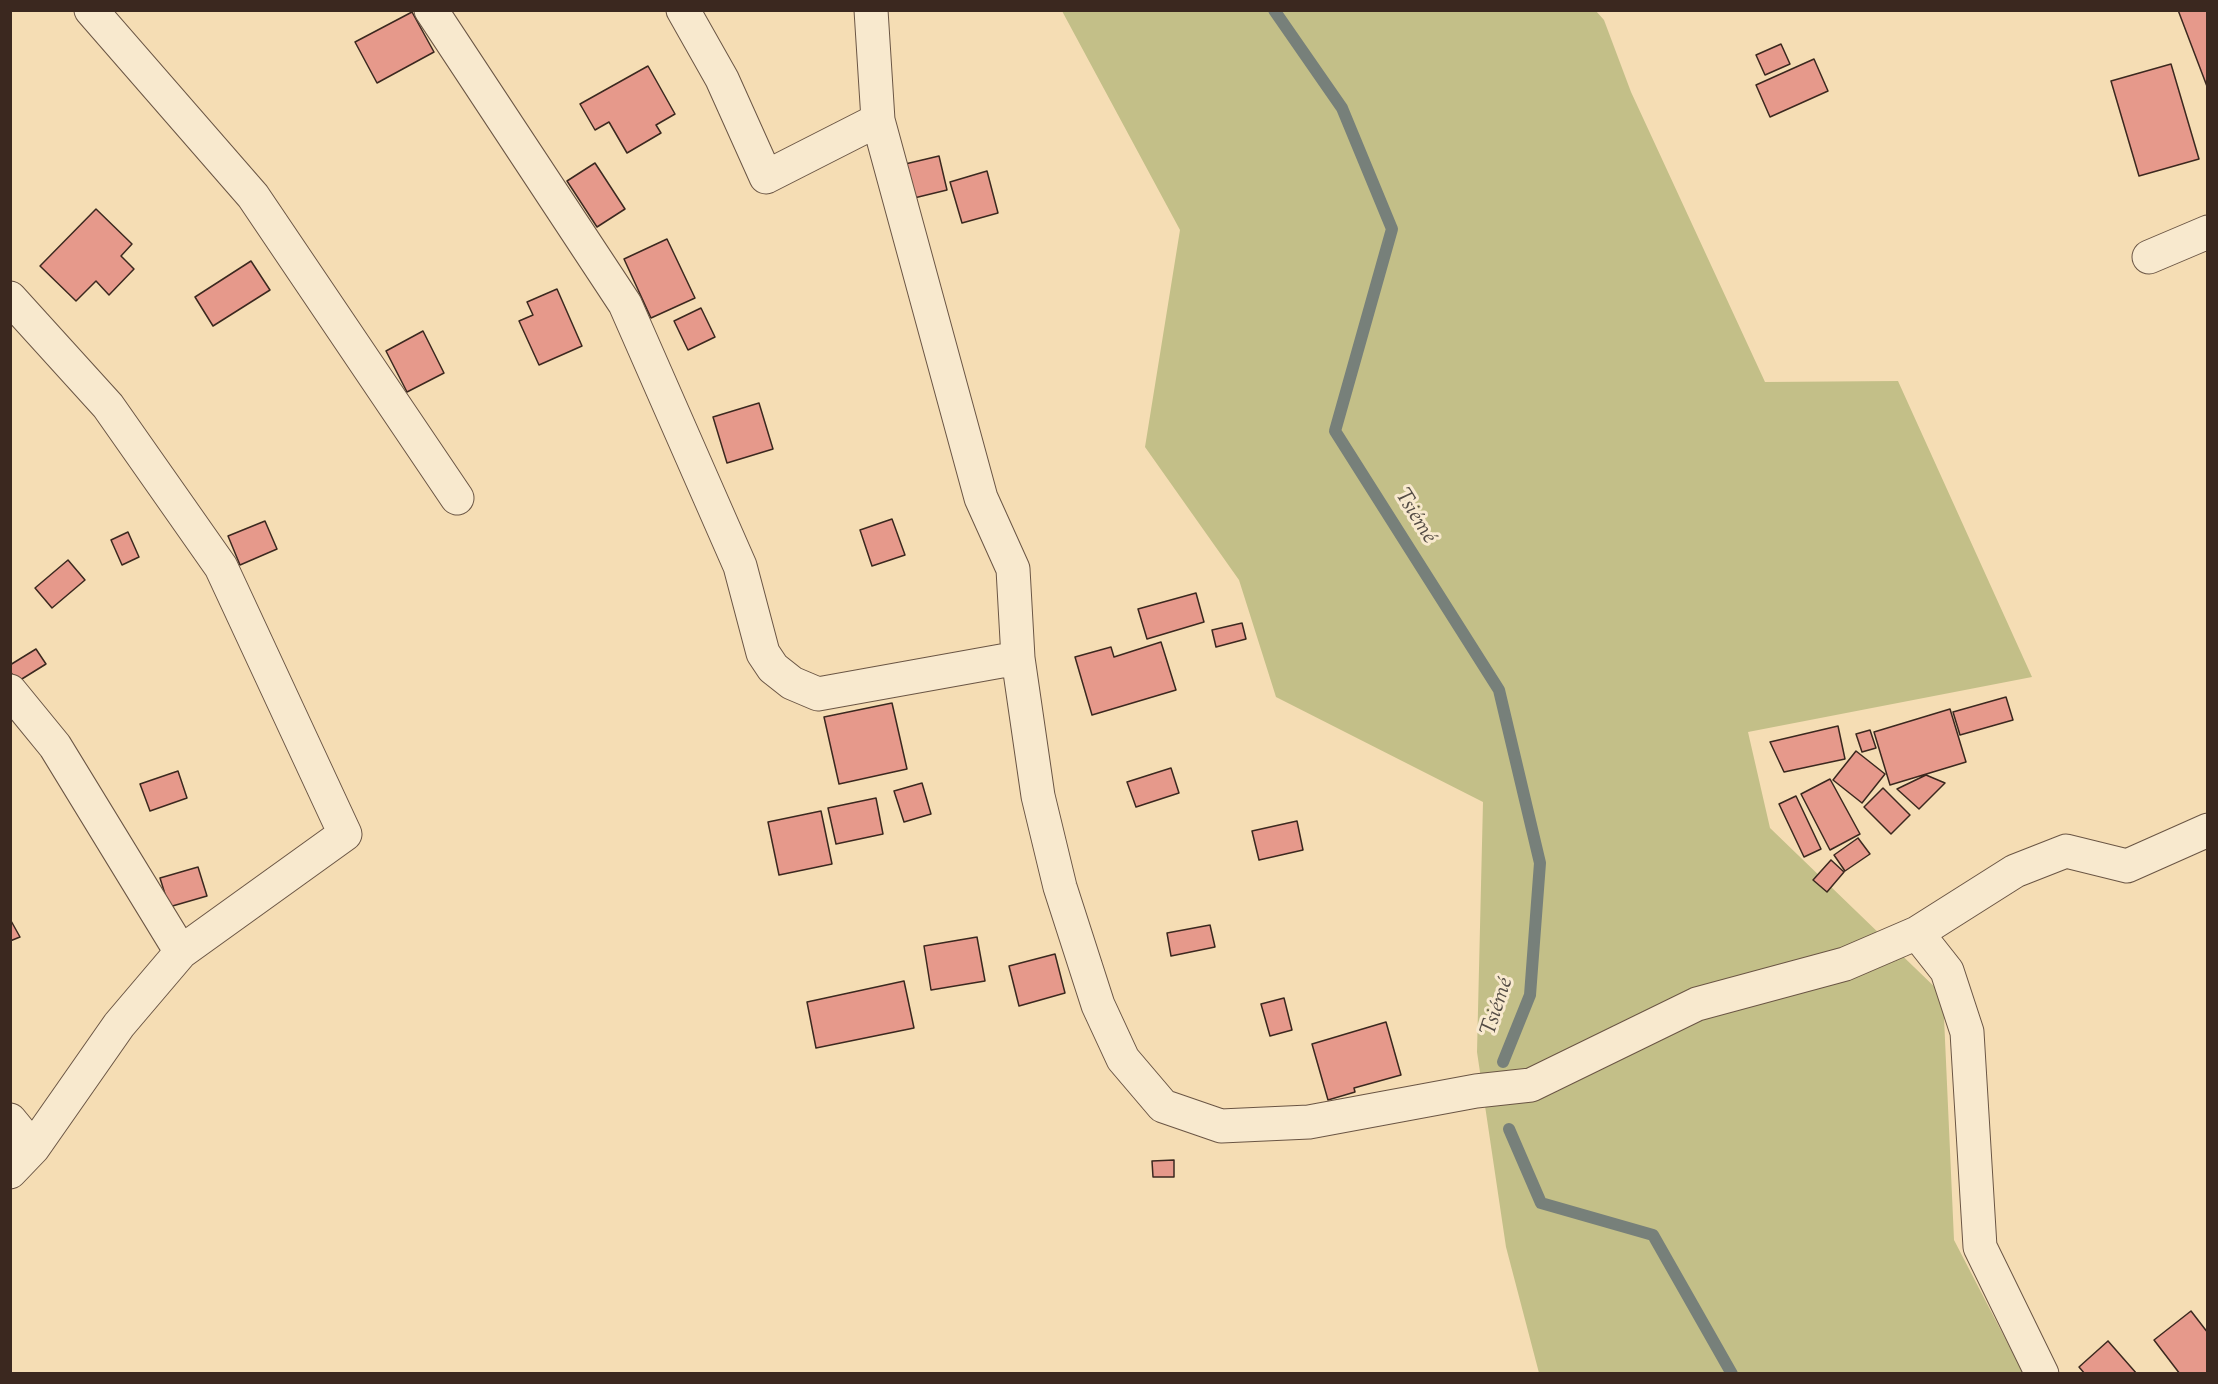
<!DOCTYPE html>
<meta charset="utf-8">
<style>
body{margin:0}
#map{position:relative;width:2218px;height:1384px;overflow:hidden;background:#f5ddb4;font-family:"Sorts Mill Goudy",serif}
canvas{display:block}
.frame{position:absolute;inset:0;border:12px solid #3b281f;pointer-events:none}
</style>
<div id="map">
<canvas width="2218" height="1384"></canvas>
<div class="frame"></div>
</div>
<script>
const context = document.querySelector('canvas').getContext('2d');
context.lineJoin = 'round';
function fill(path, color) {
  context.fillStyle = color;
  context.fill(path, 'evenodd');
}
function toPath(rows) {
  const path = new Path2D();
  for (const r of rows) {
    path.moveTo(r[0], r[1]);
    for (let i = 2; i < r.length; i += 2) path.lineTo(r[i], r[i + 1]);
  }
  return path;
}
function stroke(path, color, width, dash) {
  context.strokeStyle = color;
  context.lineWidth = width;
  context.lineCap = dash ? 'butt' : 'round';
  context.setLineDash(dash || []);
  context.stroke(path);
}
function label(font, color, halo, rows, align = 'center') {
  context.font = font + ' "Sorts Mill Goudy",serif';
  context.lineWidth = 6;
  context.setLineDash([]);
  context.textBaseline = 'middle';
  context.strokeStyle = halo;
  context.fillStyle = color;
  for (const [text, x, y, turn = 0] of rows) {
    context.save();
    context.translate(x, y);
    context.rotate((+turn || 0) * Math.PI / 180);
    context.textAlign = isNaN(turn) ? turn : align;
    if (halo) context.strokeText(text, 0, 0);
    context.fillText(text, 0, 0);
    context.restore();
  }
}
const green = toPath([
 [1062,11,1596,11,1604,20,1631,92,1765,382,1898,381,2032,677,1748,732,1770,828,1943,995,1954,1240,2023,1373,1539,1373,1506,1247,1477,1052,1483,802,1276,697,1239,580,1145,447,1180,230]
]);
const stream = toPath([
 [1274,10,1342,108,1392,229,1335,431,1499,690,1540,863,1530,995,1503,1062],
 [1509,1129,1541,1203,1653,1235,1732,1374]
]);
const building = toPath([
 [2178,10,2208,10,2208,89,2178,10],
 [412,12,434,52,377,83,355,42,412,12],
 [1781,44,1790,64,1765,75,1756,55,1781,44],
 [1814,59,1828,91,1770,117,1756,85,1814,59],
 [2171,64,2199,159,2139,176,2111,81,2171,64],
 [648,66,675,114,656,125,661,133,627,153,609,122,595,130,580,104,648,66],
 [939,156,947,190,910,199,901,165,939,156],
 [595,163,625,209,597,227,567,181,595,163],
 [987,171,998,213,962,223,950,182,987,171],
 [96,209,132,244,121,256,134,269,109,295,96,281,76,301,40,266,96,209],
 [667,239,695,298,651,318,624,259,667,239],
 [251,261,270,290,213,326,195,297,251,261],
 [557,289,582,346,539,365,519,321,533,315,527,302,557,289],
 [701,308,715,337,688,350,674,321,701,308],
 [423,331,444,373,407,392,386,351,423,331],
 [759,403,773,449,727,463,713,417,759,403],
 [892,519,905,555,872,566,860,530,892,519],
 [265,521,277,549,240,565,228,536,265,521],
 [128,532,139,557,122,565,111,540,128,532],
 [68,560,85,580,52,608,35,588,68,560],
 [1196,593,1204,622,1147,639,1138,609,1196,593],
 [1242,623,1246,639,1216,647,1212,630,1242,623],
 [1161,642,1176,690,1092,715,1075,657,1111,647,1114,657,1161,642],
 [36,649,46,664,17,682,10,671,10,665,36,649],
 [2006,697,2013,720,1960,735,1953,712,2006,697],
 [892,703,907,769,839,784,824,717,892,703],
 [1950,709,1966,762,1890,785,1874,732,1950,709],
 [1838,726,1845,759,1784,772,1770,742,1838,726],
 [1870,730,1876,748,1862,752,1856,734,1870,730],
 [1856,751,1885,774,1862,803,1833,780,1856,751],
 [1171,768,1179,793,1136,807,1127,782,1171,768],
 [178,771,187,798,150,811,140,784,178,771],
 [1926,775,1945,783,1919,809,1897,789,1926,775],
 [1830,779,1860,834,1830,850,1801,794,1830,779],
 [922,783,931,814,904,822,894,791,922,783],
 [1883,788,1910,815,1891,834,1864,807,1883,788],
 [1796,796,1821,849,1804,857,1779,804,1796,796],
 [876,798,883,834,836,844,828,808,876,798],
 [821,811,832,864,779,875,768,822,821,811],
 [1297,821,1303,850,1259,860,1252,831,1297,821],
 [1858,838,1870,854,1845,871,1834,855,1858,838],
 [1831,860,1844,872,1827,892,1813,880,1831,860],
 [198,867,207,896,169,907,160,878,198,867],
 [10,919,20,937,10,941,10,919],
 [1210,925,1215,947,1171,956,1167,933,1210,925],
 [977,937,985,981,931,990,924,946,977,937],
 [1055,954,1065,993,1019,1006,1009,966,1055,954],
 [904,981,914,1028,816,1048,807,1002,904,981],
 [1284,998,1292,1030,1270,1036,1261,1004,1284,998],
 [1386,1022,1401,1075,1354,1088,1355,1092,1328,1100,1312,1044,1386,1022],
 [1174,1160,1174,1177,1153,1177,1152,1161,1174,1160],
 [2191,1311,2208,1333,2208,1374,2180,1374,2154,1340,2191,1311],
 [2108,1341,2137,1374,2085,1374,2079,1367,2108,1341]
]);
const minor = toPath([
 [91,10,253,196,457,498],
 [431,10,625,304,740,566,763,653,773,668,792,683,818,694,1018,658],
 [683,10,722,79,766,177,878,120],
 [871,10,878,120,981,498,1013,569,1018,658,1038,796,1060,887,1098,1005,1123,1059,1163,1106,1221,1126,1309,1122,1476,1091,1531,1085,1697,1004,1845,964,1917,933,2015,871,2066,851,2127,866,2208,830],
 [2149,257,2208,232],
 [10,298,108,406,221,567,345,834,181,952,119,1025,33,1148,10,1172],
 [10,691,55,746,181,952],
 [1917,933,1947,971,1967,1032,1980,1247,2042,1374],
 [10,1120,33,1148]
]);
const waterNames = [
 ["Tsiémé",1414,517,58],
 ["Tsiémé",1499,1007,-72]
];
fill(green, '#c3bf88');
stroke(stream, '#77807a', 12);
fill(building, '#e6998b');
stroke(building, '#3b281f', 1.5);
stroke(minor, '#6a5544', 35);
stroke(minor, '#f8e9ce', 33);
label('italic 22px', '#544c45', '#f8e9ce', waterNames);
</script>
